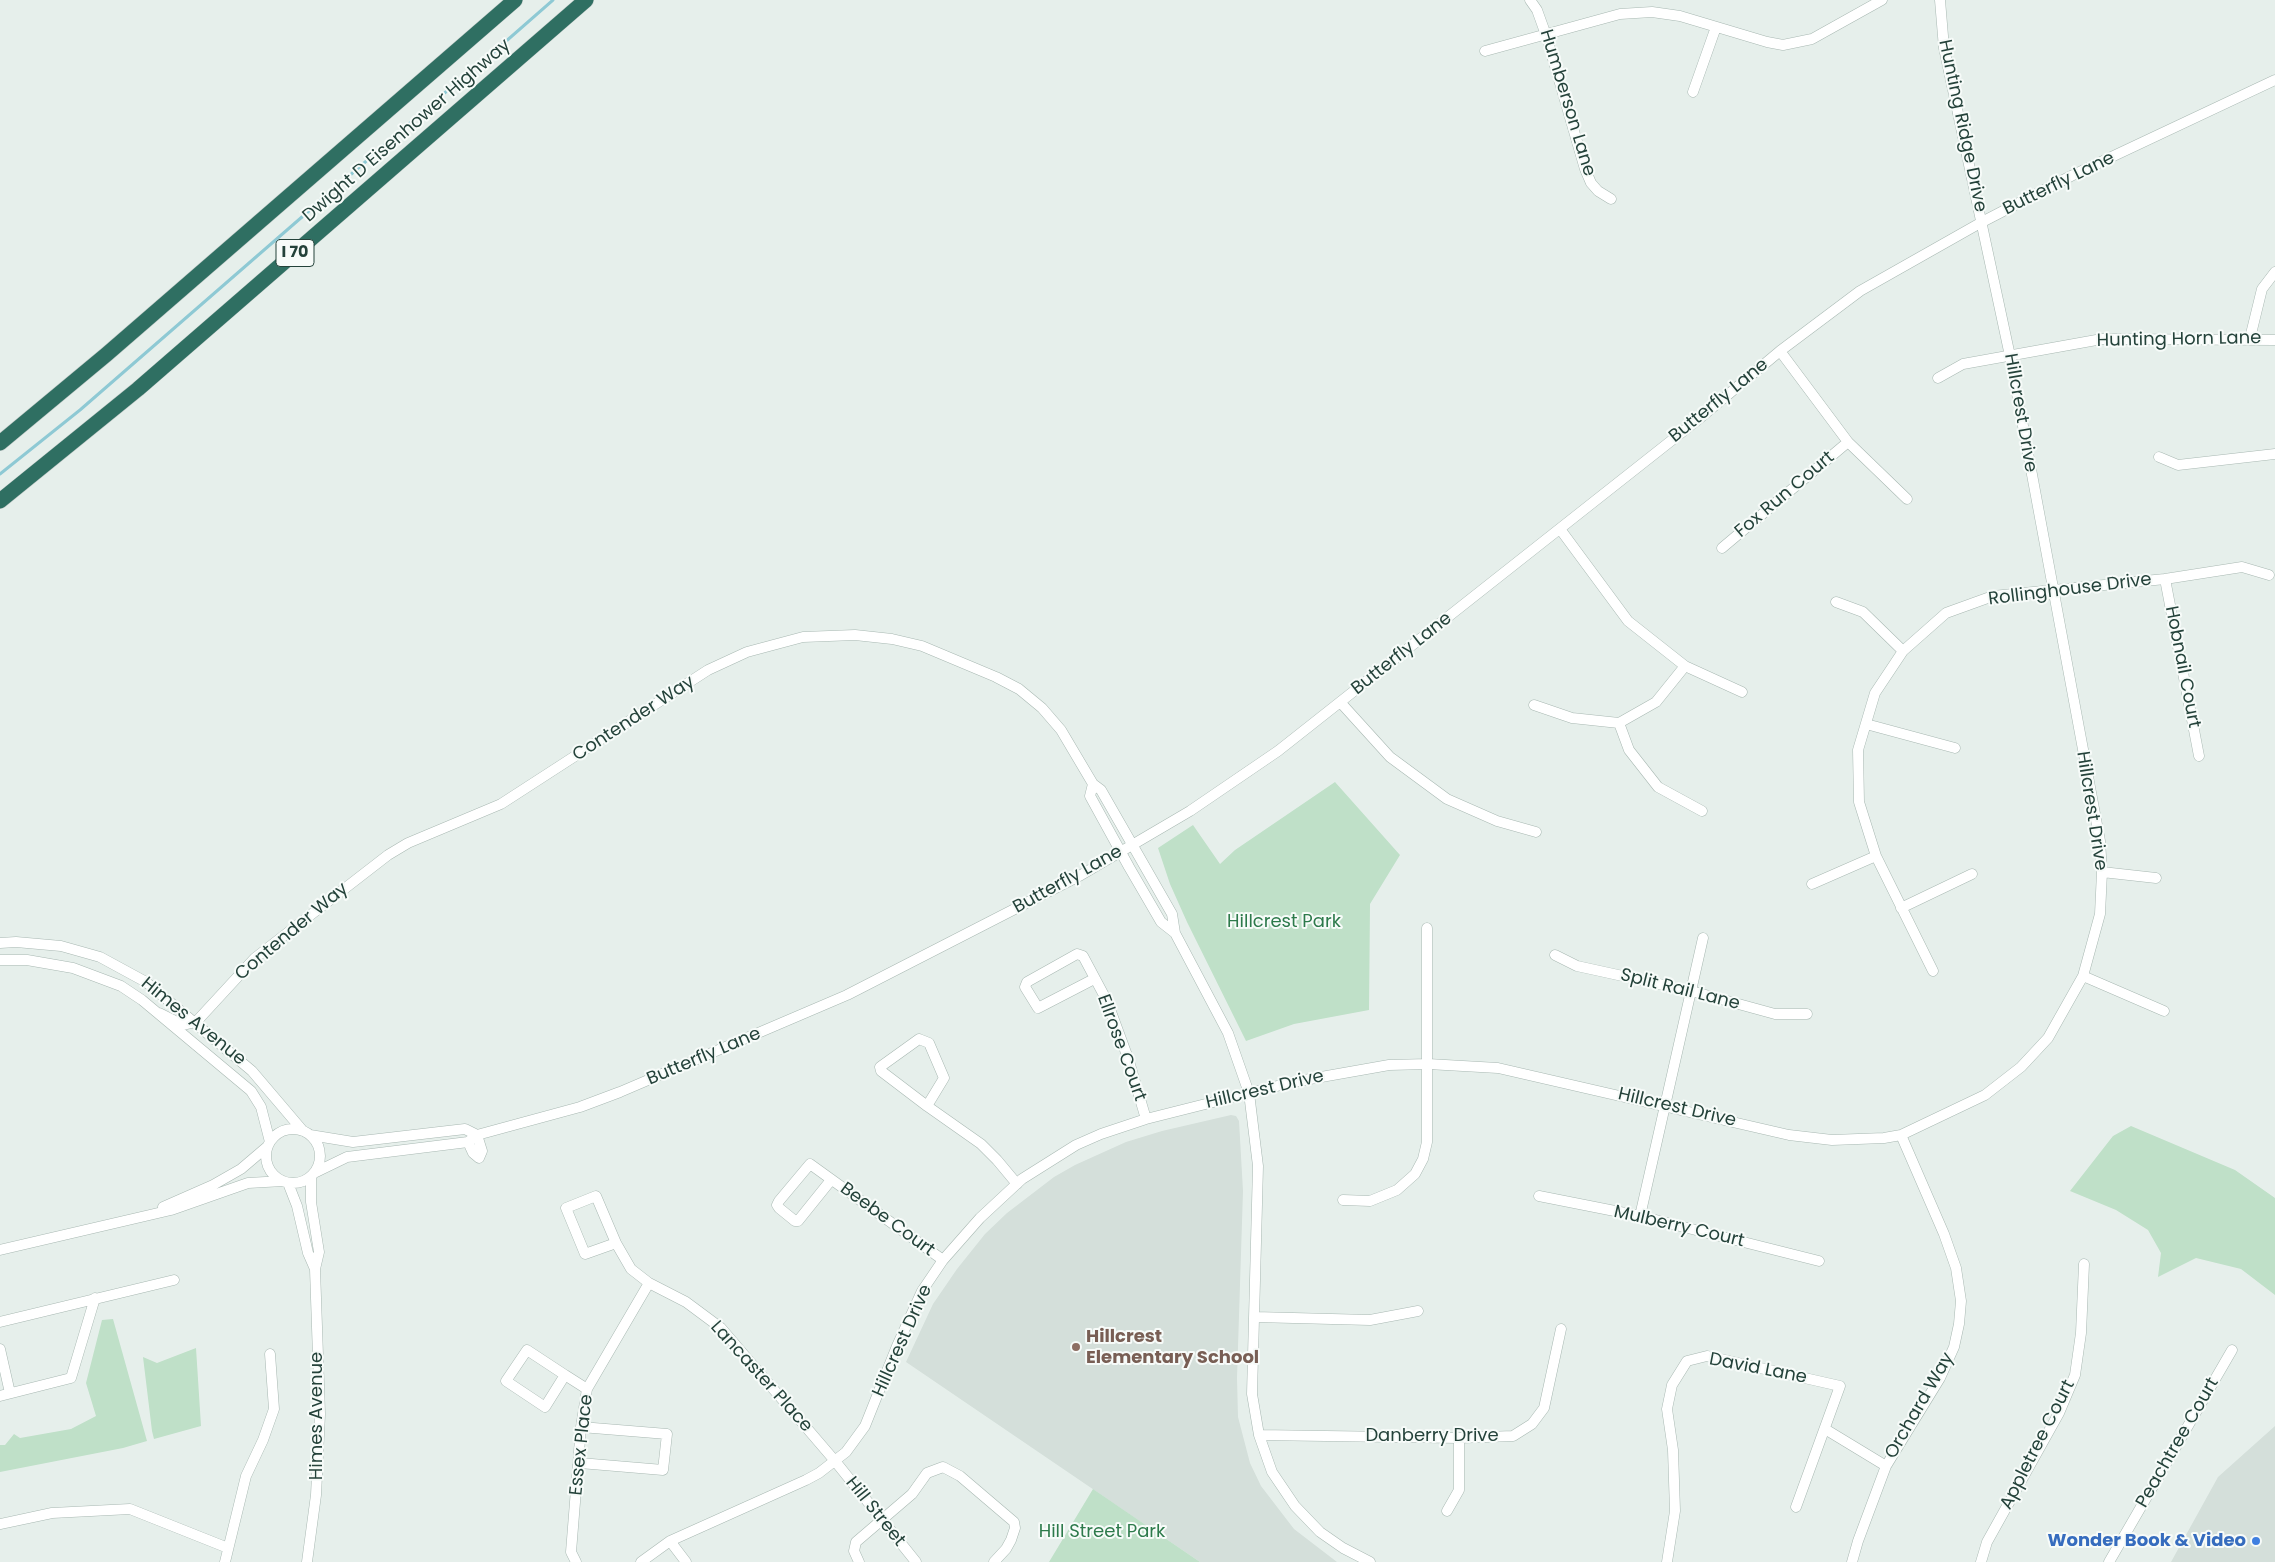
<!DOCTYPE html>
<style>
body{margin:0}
canvas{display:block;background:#e6efeb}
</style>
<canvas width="2275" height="1562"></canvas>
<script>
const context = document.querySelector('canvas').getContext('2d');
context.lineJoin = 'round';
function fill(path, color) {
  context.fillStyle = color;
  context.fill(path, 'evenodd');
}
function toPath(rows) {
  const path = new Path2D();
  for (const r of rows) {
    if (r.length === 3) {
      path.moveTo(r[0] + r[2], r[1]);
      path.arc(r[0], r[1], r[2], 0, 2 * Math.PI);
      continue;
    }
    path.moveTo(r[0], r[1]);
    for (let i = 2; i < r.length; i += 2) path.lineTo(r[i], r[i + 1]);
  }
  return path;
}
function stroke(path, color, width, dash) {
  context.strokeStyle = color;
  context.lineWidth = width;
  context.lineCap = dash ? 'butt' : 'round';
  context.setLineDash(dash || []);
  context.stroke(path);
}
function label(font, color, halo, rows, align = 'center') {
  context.font = font + ' Poppins,sans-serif';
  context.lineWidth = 4;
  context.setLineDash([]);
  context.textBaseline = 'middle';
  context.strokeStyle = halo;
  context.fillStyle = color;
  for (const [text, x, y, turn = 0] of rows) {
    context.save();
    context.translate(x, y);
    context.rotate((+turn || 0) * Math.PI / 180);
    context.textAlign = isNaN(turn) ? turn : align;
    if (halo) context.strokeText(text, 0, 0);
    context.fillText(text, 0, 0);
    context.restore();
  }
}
const built = toPath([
 [1231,1115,1236,1116,1239,1121,1243,1191,1237,1378,1238,1417,1250,1463,1261,1486,1294,1529,1337,1562,1200,1562,906,1362,933,1304,957,1269,985,1234,1007,1213,1054,1177,1075,1165,1126,1142,1162,1131],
 [2275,1426,2275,1562,2171,1562,2218,1477]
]);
const green = toPath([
 [1335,782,1400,855,1370,904,1369,1010,1294,1024,1246,1041,1187,922,1170,884,1158,848,1193,825,1220,864,1235,850],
 [2131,1126,2235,1170,2275,1198,2275,1295,2241,1269,2196,1258,2158,1277,2161,1253,2148,1230,2116,1210,2070,1191,2113,1136],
 [113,1319,147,1441,123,1448,0,1472,0,1445,5,1445,14,1434,20,1438,71,1429,96,1416,86,1383,102,1320],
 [196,1348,201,1426,154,1439,152,1431,143,1357,157,1363],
 [1093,1489,1200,1562,1049,1562]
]);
const stream = toPath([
 [480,64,553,0],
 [0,474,80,410,448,90]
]);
const minor = toPath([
 [1530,0,1537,10,1546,35,1585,169,1591,183,1598,191,1611,199],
 [1485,51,1620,14,1652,12,1680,16,1767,42,1783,45,1812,39,1882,0],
 [1693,92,1716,27],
 [2250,338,2262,289,2275,272],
 [1780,351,1848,442,1907,499],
 [1938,378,1963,364,2102,339,2275,340],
 [2159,457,2178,465,2275,454],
 [1560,529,1628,621,1685,666,1742,692],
 [1722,548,1848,442],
 [2165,579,2199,756],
 [1836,602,1863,612,1903,651],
 [1341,703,1390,757,1447,799,1497,821,1536,832],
 [1534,705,1572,718,1619,723,1656,702,1685,666],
 [1619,723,1629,750,1658,787,1702,811],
 [1866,724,1955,748],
 [1093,784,1090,796,1129,867,1161,922,1175,933],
 [2102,872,2156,878],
 [1812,884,1876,856],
 [1901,908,1972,874],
 [0,943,16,942,61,946,100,957,146,982,252,1071,303,1131],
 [1555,955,1577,966,1691,991,1775,1014,1807,1014],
 [0,960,27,960,73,968,121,986,142,1000,251,1091,261,1107,270,1142],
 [1933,971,1876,856,1859,802,1858,750,1875,693,1903,651,1946,613,1993,596,2165,579,2242,567,2269,575],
 [2083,976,2164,1011],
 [1094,979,1038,1008,1025,987,1027,982,1077,954,1083,956,1107,1001,1128,1058,1146,1119],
 [159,1013,183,1025,196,1022,255,958,388,855,408,843,501,804,708,670,747,652,803,637,855,635,892,639,922,646,996,677,1019,689,1042,708,1061,730,1093,784,1101,790,1172,914,1175,933,1228,1033,1249,1093,1258,1166,1252,1394,1259,1435,1272,1472,1295,1506,1320,1532,1343,1548,1370,1562],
 [919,1039,929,1043,944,1078,927,1106,881,1071,880,1067,919,1039],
 [927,1106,981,1144,997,1160,1017,1184],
 [293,1156,27],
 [310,1135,353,1142,465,1129,477,1135],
 [468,1142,473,1153,479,1158,482,1151,477,1135],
 [314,1173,347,1157,468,1142,477,1135,580,1107,620,1092,847,995,1081,875,1190,811,1278,751,1700,418,1780,351,1860,291,1982,222,2071,176,2275,80],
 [831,1180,798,1221,795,1221,779,1208,777,1205,779,1201,810,1164,943,1260],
 [288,1183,297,1206,308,1253,315,1269],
 [1539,1196,1640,1216,1819,1261],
 [1343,1200,1370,1201,1397,1190,1415,1174,1423,1159,1427,1142,1427,928],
 [163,1207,213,1185,241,1169,268,1146],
 [1640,1216,1703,938],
 [616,1243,596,1196,566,1208,585,1254,616,1243,631,1269,649,1283,686,1302,721,1328,835,1461,916,1562],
 [0,1250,171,1210,248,1183,283,1181],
 [1255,1317,1370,1320,1418,1311],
 [0,1322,174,1280],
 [0,1349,10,1393],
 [565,1375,527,1350,506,1381,545,1407,565,1375,587,1389],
 [0,1396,71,1378,95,1298],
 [1825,1429,1886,1466],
 [1259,1435,1459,1438,1513,1436,1532,1424,1544,1408,1561,1329],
 [580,1463,663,1470,667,1434,581,1427],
 [1447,1511,1459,1490,1459,1438],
 [0,1524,52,1513,130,1509,228,1548],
 [670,1541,686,1562],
 [225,1562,246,1476,263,1440,274,1409,270,1354],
 [307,1562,316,1495,320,1414,315,1269,319,1252,311,1202,311,1176],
 [576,1562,571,1552,581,1427,587,1389,649,1283],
 [641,1562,670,1541,806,1480,819,1473,846,1452,865,1426,897,1346,922,1291,943,1260,980,1218,1022,1179,1076,1145,1101,1134,1146,1119,1293,1082,1389,1065,1428,1064,1498,1068,1789,1135,1832,1140,1884,1138,1901,1135,1985,1095,2021,1067,2048,1038,2083,976,2100,914,2102,872,2100,841,2010,356,1944,48,1940,0],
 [859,1562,854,1551,856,1542,912,1494,927,1473,943,1467,960,1476,1014,1522,1015,1528,1011,1540,1006,1549,994,1562],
 [1667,1562,1675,1511,1673,1450,1667,1409,1672,1385,1687,1361,1707,1356,1840,1386,1796,1507],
 [1852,1562,1858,1541,1886,1466,1940,1378,1954,1347,1959,1324,1961,1301,1956,1268,1944,1234,1901,1135],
 [1981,1562,1987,1542,2059,1413,2075,1375,2081,1333,2084,1264],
 [2109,1562,2232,1350]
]);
const highway = toPath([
 [0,443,107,354,515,0],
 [0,501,138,389,586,0]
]);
const markers = [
 [1076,1347,5,"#8d6e63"],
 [2256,1541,5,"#3f7fe0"]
];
const shields = [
 [295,253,38]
];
const shieldNames = [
 ["I 70",295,253]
];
const streetNames = [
 ["Humberson Lane",1567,103,73],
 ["Hunting Ridge Drive",1962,126,78],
 ["Dwight D Eisenhower Highway",407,131,-41],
 ["Butterfly Lane",2059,184,-26],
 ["Hunting Horn Lane",2179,340,-1],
 ["Butterfly Lane",1719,401,-39],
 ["Hillcrest Drive",2020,413,80],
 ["Fox Run Court",1785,495,-40],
 ["Rollinghouse Drive",2070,590,-7],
 ["Butterfly Lane",1402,654,-38],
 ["Hobnail Court",2182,667,79],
 ["Contender Way",634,719,-33],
 ["Hillcrest Drive",2091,811,81],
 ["Butterfly Lane",1068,880,-29],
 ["Contender Way",292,932,-40],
 ["Split Rail Lane",1680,990,14],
 ["Himes Avenue",193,1022,39],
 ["Ellrose Court",1121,1048,70],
 ["Butterfly Lane",704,1057,-23],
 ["Hillcrest Drive",1265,1090,-13],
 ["Hillcrest Drive",1677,1108,13],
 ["Beebe Court",887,1220,36],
 ["Mulberry Court",1679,1227,13],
 ["Hillcrest Drive",903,1341,-66],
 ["David Lane",1758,1369,11],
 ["Lancaster Place",761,1377,48],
 ["Orchard Way",1920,1406,-60],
 ["Himes Avenue",317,1416,-90],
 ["Danberry Drive",1432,1436],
 ["Peachtree Court",2178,1443,-60],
 ["Essex Place",582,1445,-84],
 ["Appletree Court",2038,1445,-63],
 ["Hill Street",875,1512,51]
];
const parkNames = [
 ["Hillcrest Park",1284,922],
 ["Hill Street Park",1102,1532]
];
const educationNames = [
 ["Hillcrest",1086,1337],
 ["Elementary School",1086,1358]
];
const shopNames = [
 ["Wonder Book & Video",2246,1541]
];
fill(built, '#d4dfda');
fill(green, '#bfe0c8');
stroke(stream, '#8ec9d4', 3);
stroke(minor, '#a8b8b2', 11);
stroke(highway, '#c2cac8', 16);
stroke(minor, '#fff', 10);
stroke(highway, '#2f6f62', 15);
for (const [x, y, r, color] of markers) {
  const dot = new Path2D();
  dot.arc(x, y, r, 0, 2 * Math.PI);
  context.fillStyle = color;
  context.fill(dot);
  stroke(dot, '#f7fbf9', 2);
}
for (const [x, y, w] of shields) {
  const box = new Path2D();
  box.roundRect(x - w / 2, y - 13.5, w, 27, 4);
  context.fillStyle = '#f7fbf9';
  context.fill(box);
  stroke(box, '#24423a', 1);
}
label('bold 16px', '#24423a', null, shieldNames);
label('18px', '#24423a', '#f7fbf9', streetNames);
label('18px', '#2d7a4b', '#f7fbf9', parkNames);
label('bold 18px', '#785e54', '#f7fbf9', educationNames, 'left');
label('bold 18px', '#366cbe', '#f7fbf9', shopNames, 'right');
</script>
